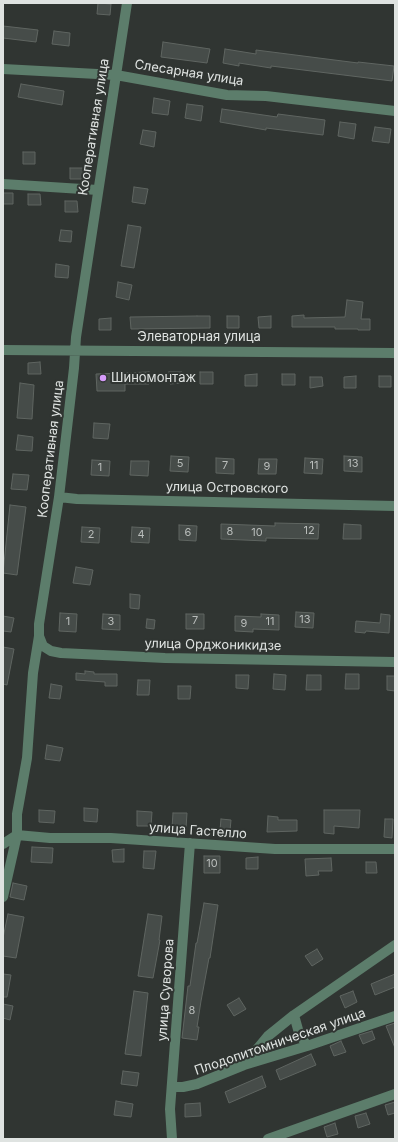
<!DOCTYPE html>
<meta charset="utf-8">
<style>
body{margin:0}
#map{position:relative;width:398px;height:1142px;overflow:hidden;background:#303532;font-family:Inter,sans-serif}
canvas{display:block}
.frame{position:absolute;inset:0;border:4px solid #dfe3e1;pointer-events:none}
</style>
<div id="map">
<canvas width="398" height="1142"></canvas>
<div class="frame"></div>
</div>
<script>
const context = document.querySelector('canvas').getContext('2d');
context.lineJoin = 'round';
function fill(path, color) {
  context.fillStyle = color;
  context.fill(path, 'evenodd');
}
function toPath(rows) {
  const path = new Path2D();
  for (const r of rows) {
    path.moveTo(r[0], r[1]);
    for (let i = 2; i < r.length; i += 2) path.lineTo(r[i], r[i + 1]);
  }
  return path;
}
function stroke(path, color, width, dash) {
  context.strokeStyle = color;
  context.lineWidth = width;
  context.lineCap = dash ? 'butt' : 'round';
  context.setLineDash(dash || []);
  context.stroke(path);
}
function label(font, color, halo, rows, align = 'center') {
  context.font = font + ' Inter,sans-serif';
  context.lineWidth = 4;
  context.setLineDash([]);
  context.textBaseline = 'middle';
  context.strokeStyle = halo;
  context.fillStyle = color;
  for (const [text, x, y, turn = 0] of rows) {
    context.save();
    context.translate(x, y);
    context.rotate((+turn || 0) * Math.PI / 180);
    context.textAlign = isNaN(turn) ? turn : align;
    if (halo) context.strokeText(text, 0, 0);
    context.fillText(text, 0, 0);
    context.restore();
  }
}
const building = toPath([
 [98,3,111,4,110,15,97,14,98,3],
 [3,26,38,30,36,42,3,38,3,26],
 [54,31,70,33,69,46,52,44,54,31],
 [163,42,210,49,207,63,161,57,163,42],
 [225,49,256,54,256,50,358,63,358,62,394,66,392,81,271,66,271,68,239,63,239,66,223,63,225,49],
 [21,84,64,91,62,105,18,97,21,84],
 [154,98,170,101,168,115,152,113,154,98],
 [187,104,203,106,201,121,185,118,187,104],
 [222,109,277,117,278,114,325,120,323,135,266,128,266,130,220,122,222,109],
 [340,122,356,124,354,139,338,136,340,122],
 [375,127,391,129,389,143,372,141,375,127],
 [143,130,156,132,154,147,140,144,143,130],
 [23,152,35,152,35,164,23,164,23,152],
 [70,168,83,168,83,179,70,179,70,168],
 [134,187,148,189,145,204,132,202,134,187],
 [3,193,13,193,13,204,3,204,3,193],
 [28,194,40,194,41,205,28,205,28,194],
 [65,201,77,201,78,212,65,212,65,201],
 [128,225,141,227,134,268,121,266,128,225],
 [61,230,72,231,71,242,59,241,61,230],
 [56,264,69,266,68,278,55,277,56,264],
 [118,282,132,285,129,300,116,297,118,282],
 [347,300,363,302,361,319,370,319,370,330,358,330,358,329,335,329,335,327,292,327,292,316,304,315,304,318,345,317,347,300],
 [197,316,210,316,210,328,131,329,130,317,197,316],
 [227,316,239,316,239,328,227,328,227,316],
 [271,316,271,328,259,328,258,317,271,316],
 [111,318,111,330,99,330,99,319,111,318],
 [40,362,41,374,28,374,28,363,40,362],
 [149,372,149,384,125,384,125,391,97,391,96,374,149,372],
 [169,372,182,372,182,383,170,384,169,372],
 [200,372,213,372,213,384,200,384,200,372],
 [257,374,257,386,245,386,245,375,257,374],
 [282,374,295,374,295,385,282,385,282,374],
 [356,376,356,388,344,388,344,377,356,376],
 [379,376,391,376,391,387,379,387,379,376],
 [310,377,322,377,323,386,310,388,310,377],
 [20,383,34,385,32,419,17,418,20,383],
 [94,423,110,424,108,439,93,438,94,423],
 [18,435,33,437,32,451,16,450,18,435],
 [171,456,189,457,188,472,170,471,171,456],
 [344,456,362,457,362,472,344,471,344,456],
 [216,458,234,459,234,474,216,473,216,458],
 [305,458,323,459,322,474,304,473,305,458],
 [259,459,277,459,276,474,258,474,259,459],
 [92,460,110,461,109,476,91,475,92,460],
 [131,461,149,461,148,476,130,475,131,461],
 [13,474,29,475,27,490,11,489,13,474],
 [10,505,26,507,17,575,3,573,10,505],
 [275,523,319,524,318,539,266,538,266,541,221,539,221,524,275,526,275,523],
 [344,524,361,525,361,539,343,539,344,524],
 [179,525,197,526,196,541,179,540,179,525],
 [82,527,100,528,99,543,81,542,82,527],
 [132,527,150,528,149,543,131,542,132,527],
 [76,567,93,570,90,585,73,583,76,567],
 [130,594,140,595,139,609,130,608,130,594],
 [296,612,314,613,313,628,295,627,296,612],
 [60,613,77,614,76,632,59,631,60,613],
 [103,614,120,615,120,630,102,629,103,614],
 [186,614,204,614,204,629,186,629,186,614],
 [261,614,279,615,279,630,253,629,253,632,235,631,235,616,261,617,261,614],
 [381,614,390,615,389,633,366,631,365,633,355,632,356,621,380,623,381,614],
 [3,616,14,618,11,632,3,631,3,616],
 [147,619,155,620,154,629,146,628,147,619],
 [3,647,14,649,7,685,3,684,3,647],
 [85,671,94,672,94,674,117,674,117,686,105,686,105,682,76,680,76,673,85,674,85,671],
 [274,674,286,675,285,690,273,689,274,674],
 [346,674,359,674,359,689,345,689,346,674],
 [236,675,249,675,248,689,236,688,236,675],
 [307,675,321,675,321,690,306,690,307,675],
 [387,676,395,676,395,691,387,690,387,676],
 [138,680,150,680,149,695,137,695,138,680],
 [51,684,62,686,60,699,49,698,51,684],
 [178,686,191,686,190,699,178,699,178,686],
 [47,745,63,748,60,761,45,759,47,745],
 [84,808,98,809,97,822,84,821,84,808],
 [39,810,55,811,54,823,39,822,39,810],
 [324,810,360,810,359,828,334,826,334,834,324,833,324,810],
 [137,811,152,812,151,826,137,826,137,811],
 [173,813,187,813,186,828,172,828,173,813],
 [268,816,278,817,278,820,297,820,297,831,267,832,268,816],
 [221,819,231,820,230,831,220,830,221,819],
 [385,819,393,819,392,838,384,837,385,819],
 [32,847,53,848,52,863,31,862,32,847],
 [124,849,124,862,113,862,112,850,124,849],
 [144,851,156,851,154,869,143,868,144,851],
 [204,856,220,856,220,873,204,873,204,856],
 [258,857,258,869,246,869,246,858,258,857],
 [331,858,332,871,318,871,319,875,306,876,305,859,331,858],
 [366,862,376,862,377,873,366,873,366,862],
 [13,883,27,886,24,900,10,897,13,883],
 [204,903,218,905,210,958,209,958,201,1001,197,1027,199,1027,197,1040,182,1038,188,986,190,986,196,943,197,943,204,903],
 [8,914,24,917,16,958,3,956,3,938,8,914],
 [148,914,162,916,159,940,160,940,153,978,138,976,148,914],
 [317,949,323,959,312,966,305,956,317,949],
 [3,974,11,975,7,997,3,997,3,974],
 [395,974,395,987,375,995,371,984,395,974],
 [134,991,148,993,141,1056,125,1054,134,991],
 [353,991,357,1002,345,1008,340,996,353,991],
 [239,998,246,1009,234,1016,227,1005,239,998],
 [3,1004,13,1006,10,1020,3,1018,3,1004],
 [395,1023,395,1048,386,1026,395,1023],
 [372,1031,375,1039,363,1044,359,1035,372,1031],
 [341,1041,346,1052,334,1056,330,1046,341,1041],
 [311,1054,316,1065,280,1080,276,1070,311,1054],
 [123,1071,139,1073,137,1086,121,1084,123,1071],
 [262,1076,266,1087,229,1103,225,1092,262,1076],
 [116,1101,133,1104,131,1117,114,1115,116,1101],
 [395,1102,395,1113,388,1115,385,1105,395,1102],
 [200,1103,201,1116,185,1117,185,1104,200,1103],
 [366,1113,370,1124,358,1128,355,1116,366,1113],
 [335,1123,338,1134,327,1137,324,1127,335,1123]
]);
const minor = toPath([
 [3,69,116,75,227,95,266,96,395,111],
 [3,184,98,190],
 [3,350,395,353],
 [59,497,77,499,395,506],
 [39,636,43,646,51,651,61,653,165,658,395,662],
 [3,844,17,835,50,838,111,838,275,849,395,849],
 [3,897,17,835,17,814,27,758,33,673,39,636,39,624,59,497,74,368,76,337,127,3],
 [294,1015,299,1033,307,1046],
 [244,1065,268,1036,294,1015,395,945],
 [172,1087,183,1087,197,1084,244,1065,307,1046,395,1016],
 [172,1139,170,1109,190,843],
 [268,1139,395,1094]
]);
const markers = [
 [103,378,4,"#d69bfa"]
];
const numberNames = [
 ["5",180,464],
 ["13",353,464],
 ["7",225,466],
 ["11",314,466],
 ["9",267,467],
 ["1",100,468],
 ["12",309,531],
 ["8",230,532],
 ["6",188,533],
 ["10",257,533],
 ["2",91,535],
 ["4",141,535],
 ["13",305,620],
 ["7",195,621],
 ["1",68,622],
 ["3",111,622],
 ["11",270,622],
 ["9",244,624],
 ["10",212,864],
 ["8",192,1011]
];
const streetNames = [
 ["Слесарная улица",189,73,9],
 ["Кооперативная улица",94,127,-81],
 ["Элеваторная улица",199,337],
 ["Кооперативная улица",51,449,-83],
 ["улица Островского",227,488,1],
 ["улица Орджоникидзе",213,645,1],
 ["улица Гастелло",198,831,4],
 ["улица Суворова",166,990,-86],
 ["Плодопитомническая улица",280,1042,-19]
];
const poiNames = [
 ["Шиномонтаж",111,378]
];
fill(building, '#464c49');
stroke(building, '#5f6561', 1);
stroke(minor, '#5c7d6b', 10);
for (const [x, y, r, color] of markers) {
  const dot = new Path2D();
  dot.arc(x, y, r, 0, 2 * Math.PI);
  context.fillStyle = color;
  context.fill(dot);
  stroke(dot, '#303532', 1.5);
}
label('11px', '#b9bdbb', null, numberNames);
label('13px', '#dfe3e1', '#303532', streetNames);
label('13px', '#dfe3e1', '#303532', poiNames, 'left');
</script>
